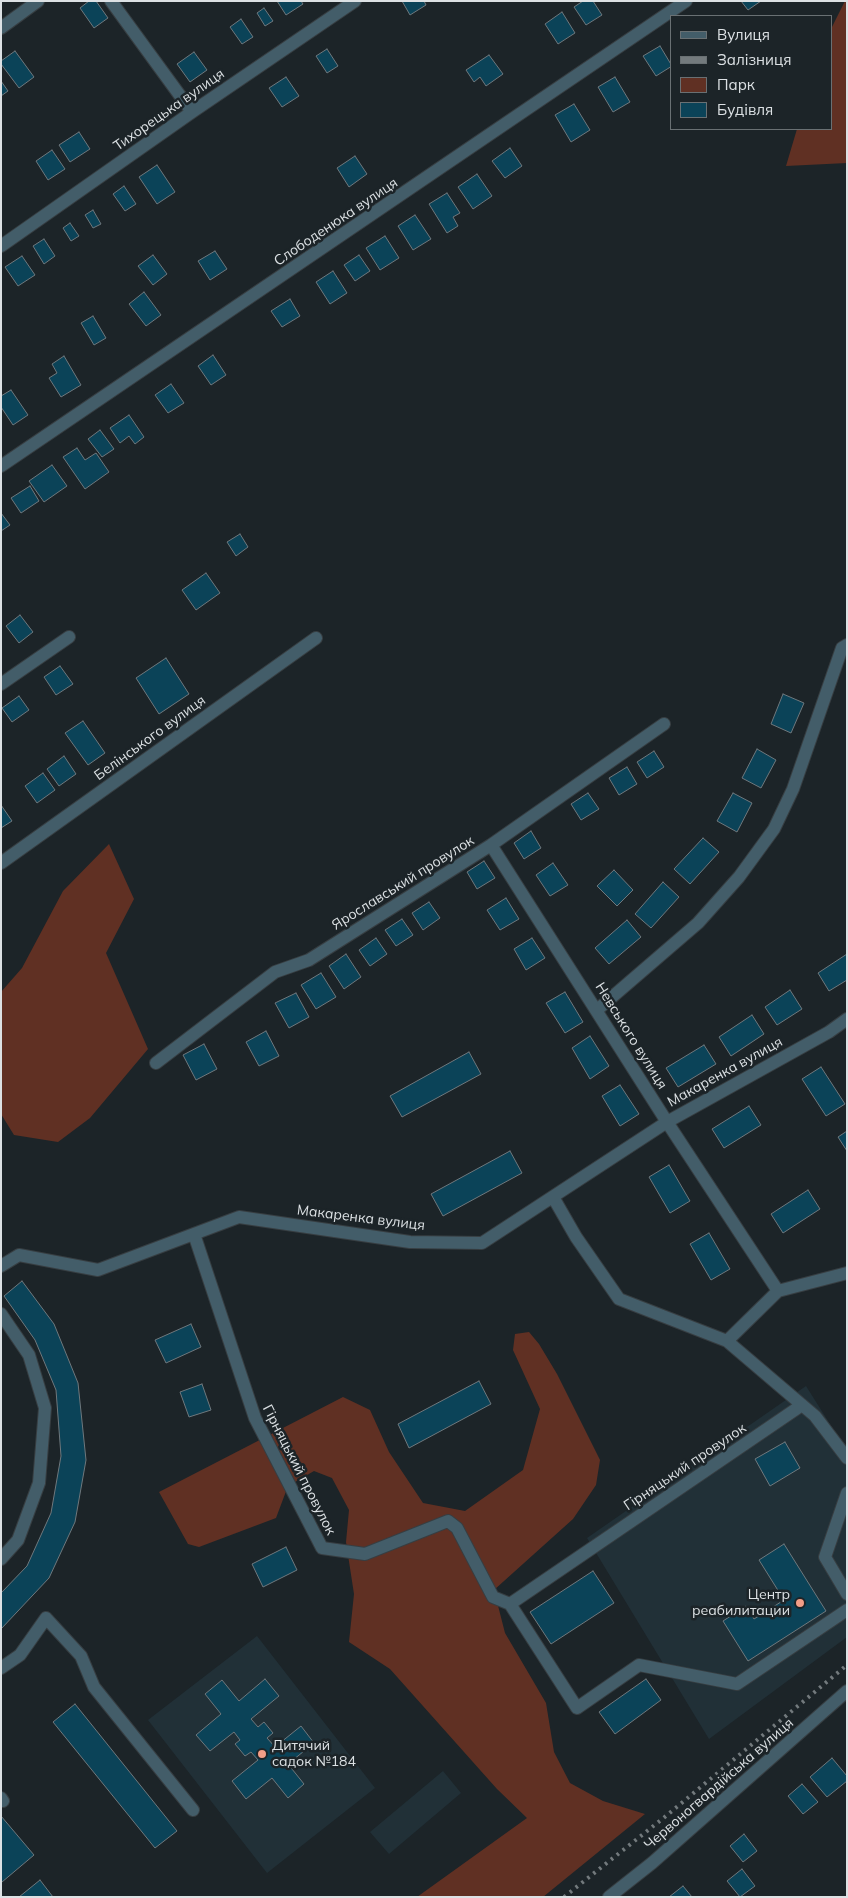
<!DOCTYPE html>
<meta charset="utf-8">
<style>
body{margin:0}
#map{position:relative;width:848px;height:1898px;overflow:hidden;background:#1c2428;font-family:Mulish,sans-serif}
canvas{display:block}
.frame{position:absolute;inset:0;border:2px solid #dce1e4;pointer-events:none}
.legend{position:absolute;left:670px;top:15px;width:162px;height:115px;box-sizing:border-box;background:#1c2428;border:1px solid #697073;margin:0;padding:6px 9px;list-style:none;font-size:15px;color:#dce1e4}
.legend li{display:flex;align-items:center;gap:10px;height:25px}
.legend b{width:25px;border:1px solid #697073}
</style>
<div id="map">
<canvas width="848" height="1898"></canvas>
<div class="frame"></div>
<ul class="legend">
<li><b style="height:6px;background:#435d69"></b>Вулиця</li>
<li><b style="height:6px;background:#737a7d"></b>Залізниця</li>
<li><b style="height:14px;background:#603023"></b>Парк</li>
<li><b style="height:14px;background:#0b4358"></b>Будівля</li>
</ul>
</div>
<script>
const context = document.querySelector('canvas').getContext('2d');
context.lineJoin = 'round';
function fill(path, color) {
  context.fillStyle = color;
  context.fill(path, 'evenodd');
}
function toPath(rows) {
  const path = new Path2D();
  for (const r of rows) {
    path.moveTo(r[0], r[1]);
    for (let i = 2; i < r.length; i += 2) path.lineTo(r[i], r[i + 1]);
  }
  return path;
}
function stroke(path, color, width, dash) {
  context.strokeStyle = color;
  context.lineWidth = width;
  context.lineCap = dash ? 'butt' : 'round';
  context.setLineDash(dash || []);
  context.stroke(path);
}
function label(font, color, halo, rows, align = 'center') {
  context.font = font + ' Mulish,sans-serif';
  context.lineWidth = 5;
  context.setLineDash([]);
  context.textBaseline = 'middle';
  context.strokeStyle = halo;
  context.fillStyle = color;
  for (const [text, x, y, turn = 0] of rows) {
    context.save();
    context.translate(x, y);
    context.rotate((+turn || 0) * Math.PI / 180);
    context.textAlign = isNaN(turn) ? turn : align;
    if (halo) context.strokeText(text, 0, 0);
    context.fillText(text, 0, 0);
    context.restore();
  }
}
const built = toPath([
 [806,1386,847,1451,847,1637,709,1739,587,1538],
 [257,1636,375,1788,267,1873,148,1720],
 [443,1771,461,1793,389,1854,370,1832]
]);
const green = toPath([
 [845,1,847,1,847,163,786,166,797,129,832,129,832,27],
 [109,844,134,899,106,953,148,1049,90,1118,58,1142,14,1135,1,1114,1,992,22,968,63,891],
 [529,1332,539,1344,557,1374,600,1460,596,1485,573,1519,494,1590,505,1633,546,1703,554,1752,570,1783,603,1801,645,1814,543,1897,417,1897,527,1818,497,1789,390,1669,349,1642,354,1594,346,1542,349,1510,332,1478,314,1471,288,1486,276,1518,199,1547,188,1544,159,1492,343,1397,370,1410,389,1452,423,1503,465,1511,523,1470,540,1409,513,1350,515,1334]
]);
const building = toPath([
 [89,1,96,1,108,18,94,28,80,8,89,1],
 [277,1,301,1,303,4,286,15,277,1],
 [402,1,424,1,426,5,410,15,402,1],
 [583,1,593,1,602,15,586,25,574,7,583,1],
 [741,1,761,1,748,10,741,1],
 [264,8,273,21,265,26,257,13,264,8],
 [562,12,575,33,558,44,545,24,562,12],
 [241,19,253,37,242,44,230,27,241,19],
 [660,46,672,66,656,76,643,56,660,46],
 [327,49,338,66,327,73,316,56,327,49],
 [15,51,34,77,19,88,1,64,1,61,15,51],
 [194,52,207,70,190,82,177,64,194,52],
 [489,55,503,74,486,86,480,77,474,82,466,70,489,55],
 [286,77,299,96,282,107,269,88,286,77],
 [615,77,630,102,613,112,598,87,615,77],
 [1,81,8,91,1,96,1,81],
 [574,104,590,130,571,142,555,115,574,104],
 [79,132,90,149,70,162,59,145,79,132],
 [510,148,522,166,505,178,492,161,510,148],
 [52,150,65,169,48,180,36,161,52,150],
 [355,156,367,174,349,187,337,168,355,156],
 [157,165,175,192,157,204,139,177,157,165],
 [477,174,492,196,473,209,458,187,477,174],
 [124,186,136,204,125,211,113,194,124,186],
 [447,193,460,213,453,217,458,226,447,233,429,204,447,193],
 [93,210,101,224,93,228,85,215,93,210],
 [415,215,431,239,413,250,398,226,415,215],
 [70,223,79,236,71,241,63,228,70,223],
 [385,236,399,258,380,270,366,248,385,236],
 [44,239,55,256,44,264,33,246,44,239],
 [215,251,227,269,210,280,198,261,215,251],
 [153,255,167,274,153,285,138,266,153,255],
 [359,255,370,271,355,281,344,265,359,255],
 [22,256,35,275,18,286,5,267,22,256],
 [333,271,347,293,330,304,316,282,333,271],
 [144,292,161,315,146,326,129,304,144,292],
 [290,299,300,316,282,327,271,311,290,299],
 [93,316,106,338,94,345,81,323,93,316],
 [213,355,226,375,211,385,198,366,213,355],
 [64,356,81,385,61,397,49,378,57,373,52,364,64,356],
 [171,384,184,403,168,413,155,395,171,384],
 [11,390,28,415,13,425,1,407,1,396,11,390],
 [129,415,144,437,135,444,129,436,120,443,110,428,129,415],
 [100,430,114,449,102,457,88,439,100,430],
 [77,448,85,460,96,453,109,472,85,489,63,457,77,448],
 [52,465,67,486,44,502,29,481,52,465],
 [30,486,39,501,21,513,11,498,30,486],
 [1,513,10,525,1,531,1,513],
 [240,534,248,547,236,556,227,542,240,534],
 [206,573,220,593,196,610,182,590,206,573],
 [20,615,33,632,19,643,6,626,20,615],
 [166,658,189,694,159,714,136,678,166,658],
 [60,666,73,684,56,695,44,677,60,666],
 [783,694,804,703,791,733,771,724,783,694],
 [19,696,29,710,12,722,2,708,19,696],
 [83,721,105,753,88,765,65,733,83,721],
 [757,749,776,760,761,788,742,778,757,749],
 [654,751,664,767,647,778,637,762,654,751],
 [64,756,76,774,59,786,47,769,64,756],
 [627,767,637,784,619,795,609,778,627,767],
 [43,773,55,790,37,803,25,786,43,773],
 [588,793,599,809,581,820,571,804,588,793],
 [733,793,752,803,737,832,717,821,733,793],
 [1,805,12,821,1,828,1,805],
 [531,831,541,848,524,859,514,843,531,831],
 [703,838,719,852,690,884,674,869,703,838],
 [484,861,495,878,477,889,467,872,484,861],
 [553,863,568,885,550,896,536,875,553,863],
 [614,870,633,890,617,906,597,886,614,870],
 [663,882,679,897,651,928,635,914,663,882],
 [506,898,519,919,500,930,487,910,506,898],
 [429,902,440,918,423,930,412,913,429,902],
 [402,919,413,935,396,946,385,930,402,919],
 [627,920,641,937,609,964,595,948,627,920],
 [376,938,387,954,370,966,359,950,376,938],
 [532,938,545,958,526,970,514,949,532,938],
 [346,954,361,977,344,989,329,966,346,954],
 [847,954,847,980,829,991,818,973,847,954],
 [321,973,336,997,316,1009,301,985,321,973],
 [790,990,802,1009,777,1025,765,1007,790,990],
 [565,992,583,1022,565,1033,546,1003,565,992],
 [296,993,309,1017,289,1028,275,1003,296,993],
 [752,1015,764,1034,731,1056,719,1037,752,1015],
 [266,1031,279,1056,259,1066,246,1042,266,1031],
 [590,1036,609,1066,590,1079,572,1048,590,1036],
 [204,1044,217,1069,196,1080,183,1055,204,1044],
 [704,1045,716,1064,678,1087,666,1068,704,1045],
 [469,1052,481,1074,402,1117,390,1096,469,1052],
 [821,1067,845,1104,826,1116,802,1079,821,1067],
 [620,1085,639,1114,620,1126,602,1096,620,1085],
 [749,1106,761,1125,724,1148,712,1129,749,1106],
 [847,1131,847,1151,838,1137,847,1131],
 [510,1151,522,1173,443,1216,431,1194,510,1151],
 [669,1165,690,1201,670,1213,649,1177,669,1165],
 [808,1190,820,1209,783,1233,771,1214,808,1190],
 [709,1233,730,1269,711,1280,690,1244,709,1233],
 [22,1281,54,1324,78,1383,86,1460,75,1522,49,1578,1,1629,1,1593,27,1566,51,1513,61,1456,56,1390,35,1340,4,1296,22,1281],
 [191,1324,201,1347,166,1363,155,1340,191,1324],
 [479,1381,491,1404,409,1448,398,1424,479,1381],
 [202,1384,211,1410,189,1417,180,1392,202,1384],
 [785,1442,800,1468,770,1486,755,1459,785,1442],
 [784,1544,826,1611,748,1661,723,1621,746,1606,754,1619,784,1600,759,1560,784,1544],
 [286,1547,297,1570,263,1587,252,1564,286,1547],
 [593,1571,614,1603,551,1644,530,1612,593,1571],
 [265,1679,279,1696,251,1719,258,1727,264,1722,273,1733,267,1738,275,1747,301,1726,314,1743,288,1764,304,1784,288,1798,272,1778,246,1799,232,1781,258,1760,251,1752,245,1756,235,1744,240,1740,234,1732,210,1751,196,1735,221,1714,205,1694,222,1680,239,1701,265,1679],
 [646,1679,661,1700,615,1734,599,1712,646,1679],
 [75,1704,177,1831,155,1848,53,1722,75,1704],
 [832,1758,847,1776,847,1781,827,1797,810,1777,832,1758],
 [802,1784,818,1802,803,1814,788,1796,802,1784],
 [1,1816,34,1855,2,1882,1,1881,1,1816],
 [744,1834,757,1851,743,1862,730,1846,744,1834],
 [742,1869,755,1886,740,1897,727,1881,742,1869],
 [40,1880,53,1897,19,1897,40,1880],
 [683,1886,692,1897,669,1897,683,1886]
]);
const minor = toPath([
 [111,1,192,112],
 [1,28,38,1],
 [1,246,192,112,355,1],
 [1,466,686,1],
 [1,684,69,637],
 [491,845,667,1122,778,1291],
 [1,863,316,638],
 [597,1010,698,923,739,877,774,829,793,789,842,648,847,645],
 [156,1063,275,972,309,960,491,845,664,724],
 [553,1197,576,1237,619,1299,727,1341,815,1416,847,1458],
 [194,1234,255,1418,322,1548,365,1554,448,1521,457,1528,493,1597,510,1604],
 [1,1266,19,1255,98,1270,239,1217,410,1242,482,1243,667,1122,829,1032,847,1019],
 [1,1314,29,1355,45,1408,39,1483,18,1540,1,1559],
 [727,1341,778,1291,847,1273],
 [802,1405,510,1604,577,1708,639,1665,737,1684,847,1610],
 [847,1493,825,1557,847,1594],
 [1,1668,20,1655,46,1618,81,1656,94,1687,193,1810],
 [1,1798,3,1801],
 [609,1897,652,1863,847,1691]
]);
const rail = toPath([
 [564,1897,666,1816,847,1665]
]);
const markers = [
 [800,1603,5,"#f49e87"],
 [262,1754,5,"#f49e87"]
];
const streetNames = [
 ["Тихорецька вулиця",169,110,-35],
 ["Слободенюка вулиця",336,222,-34],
 ["Белінського вулиця",150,738,-36],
 ["Ярославський провулок",403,883,-32],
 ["Невського вулиця",631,1036,58],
 ["Макаренка вулиця",725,1072,-29],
 ["Макаренка вулиця",361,1218,7],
 ["Гірняцький провулок",685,1467,-34],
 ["Гірняцький провулок",299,1470,63],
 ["Червоногвардійська вулиця",719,1784,-41]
];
const poiNames = [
 ["Центр",790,1595],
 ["реабилитации",790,1611],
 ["Дитячий",272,1746,"left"],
 ["садок №184",272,1762,"left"]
];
fill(built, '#213037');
fill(green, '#603023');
fill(building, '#0b4358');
stroke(building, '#6f787d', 1);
stroke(minor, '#373e42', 14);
stroke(minor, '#435d69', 12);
stroke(rail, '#737a7d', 4, [2.5, 5]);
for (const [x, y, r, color] of markers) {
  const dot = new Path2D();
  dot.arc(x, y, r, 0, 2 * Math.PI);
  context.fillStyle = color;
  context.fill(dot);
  stroke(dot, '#1c2428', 2);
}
label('14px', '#dce1e4', '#1c2428', streetNames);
label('14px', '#dce1e4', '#1c2428', poiNames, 'right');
</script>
